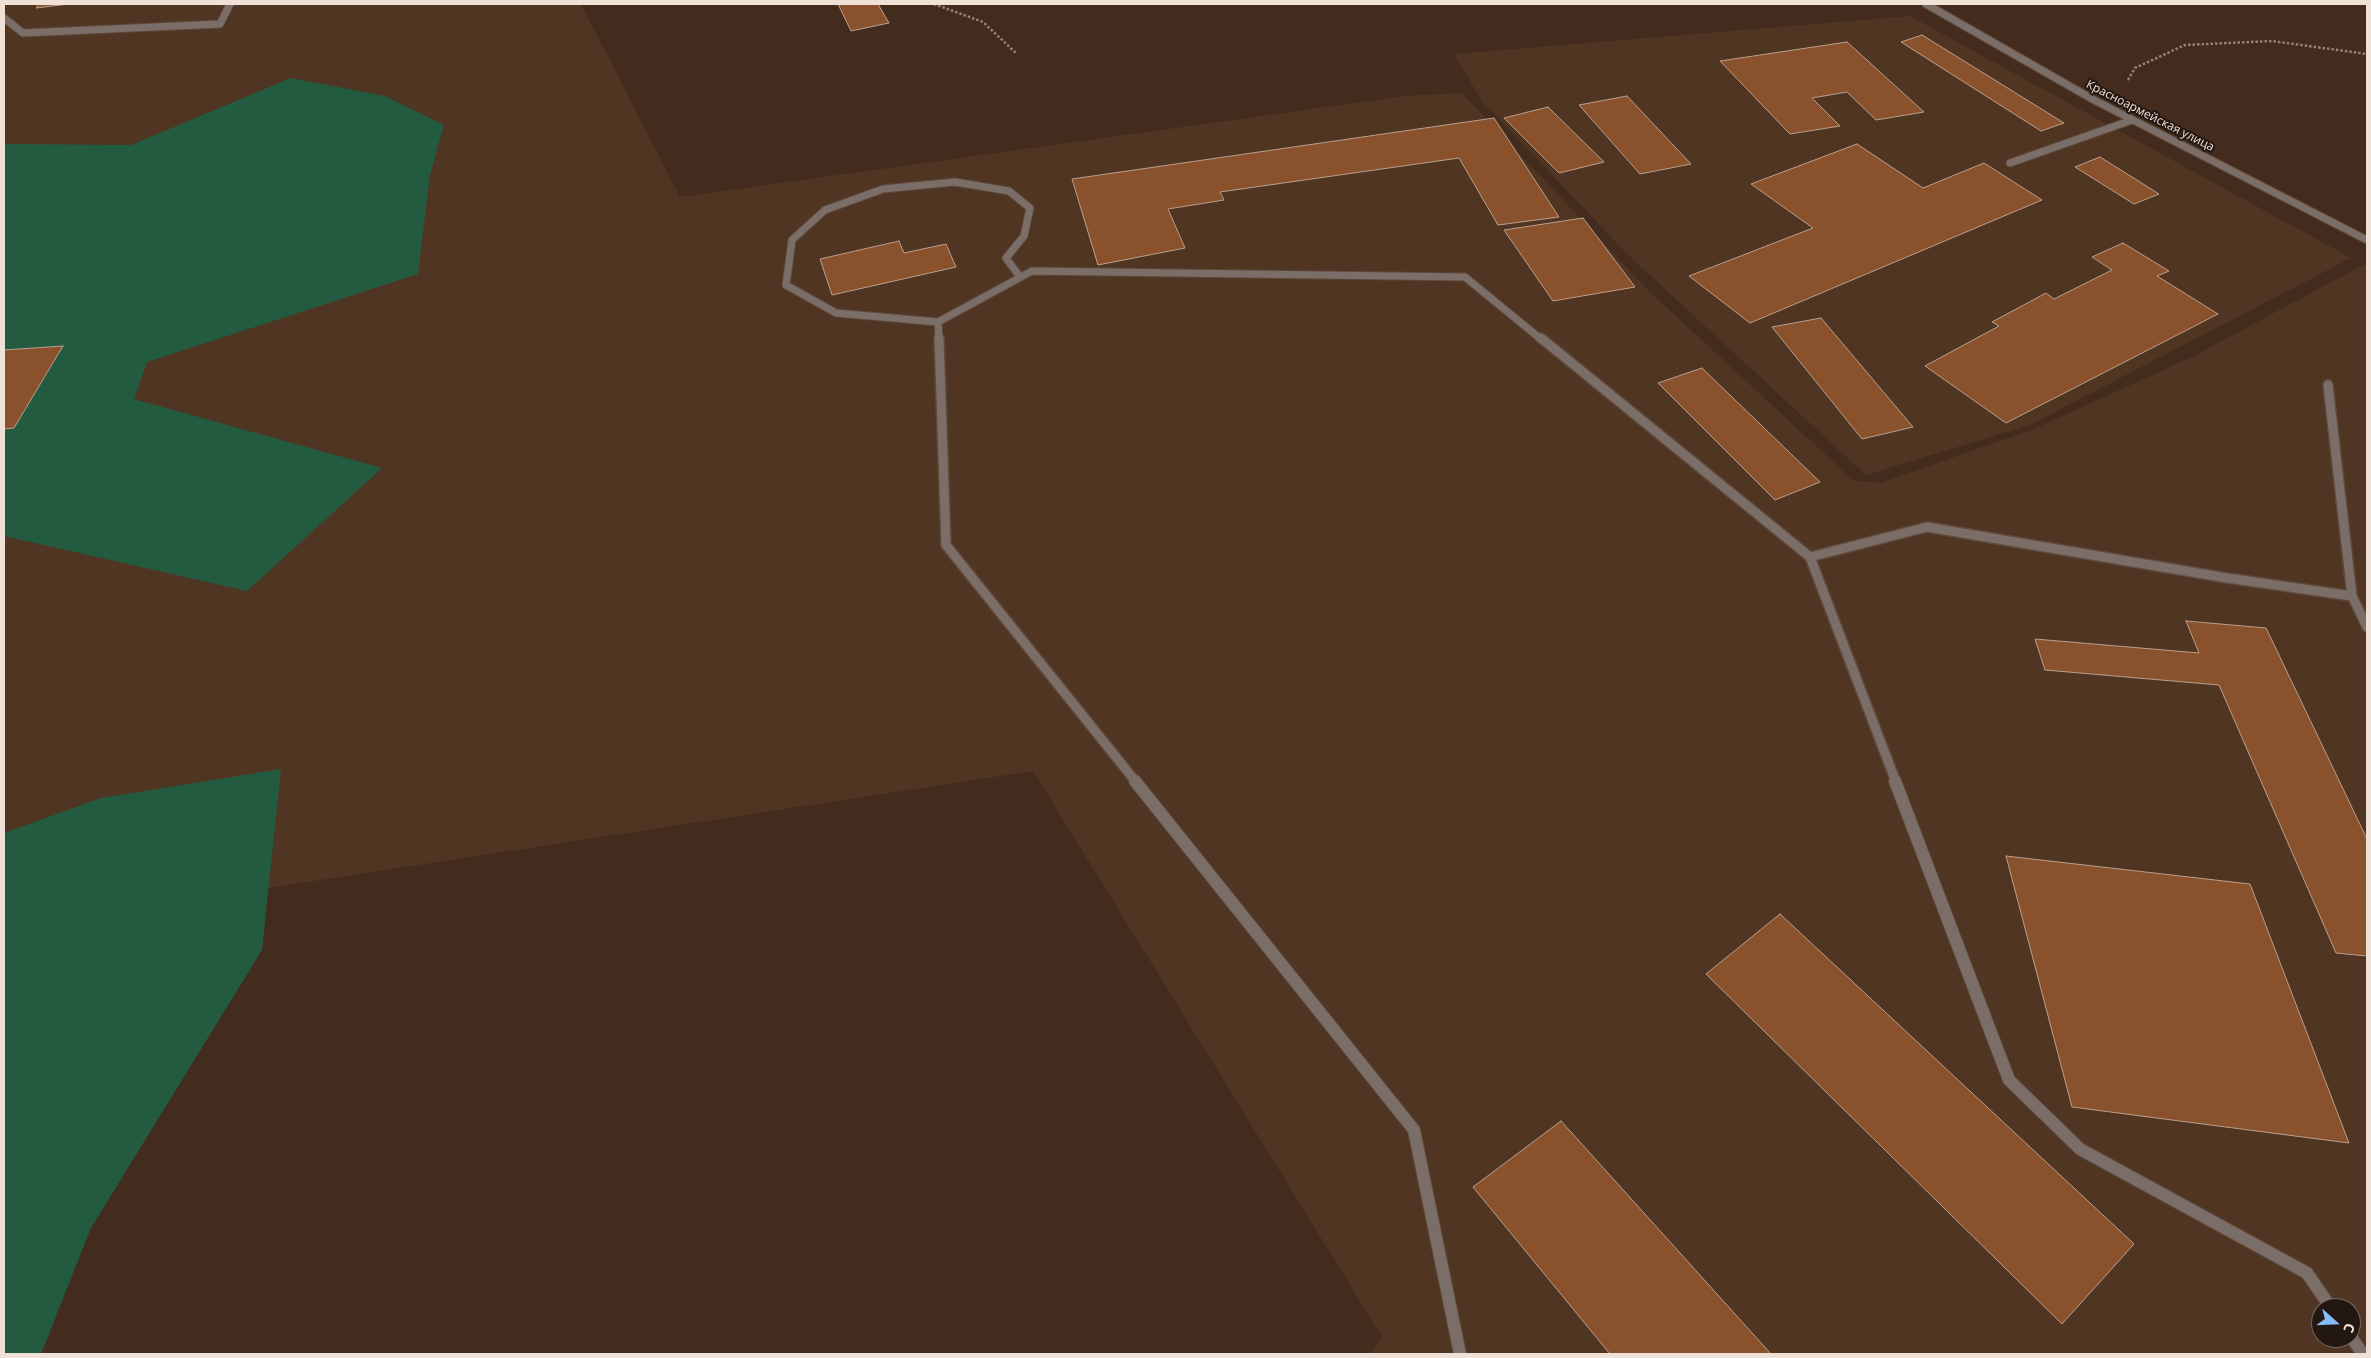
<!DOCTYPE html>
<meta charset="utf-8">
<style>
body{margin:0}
#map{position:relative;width:2371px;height:1358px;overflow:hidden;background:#432c1d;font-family:"Open Sans",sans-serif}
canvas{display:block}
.frame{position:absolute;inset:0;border:5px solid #f0e1d7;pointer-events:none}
.north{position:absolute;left:2311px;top:1298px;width:50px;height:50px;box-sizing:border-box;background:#221711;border:1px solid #746860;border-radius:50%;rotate:110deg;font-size:14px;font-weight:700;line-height:20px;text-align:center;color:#f0e1d7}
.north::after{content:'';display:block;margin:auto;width:18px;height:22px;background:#87bbfb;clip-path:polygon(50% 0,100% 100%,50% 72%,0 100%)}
</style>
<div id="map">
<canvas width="2371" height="1358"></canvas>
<div class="frame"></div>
<div class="north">С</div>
</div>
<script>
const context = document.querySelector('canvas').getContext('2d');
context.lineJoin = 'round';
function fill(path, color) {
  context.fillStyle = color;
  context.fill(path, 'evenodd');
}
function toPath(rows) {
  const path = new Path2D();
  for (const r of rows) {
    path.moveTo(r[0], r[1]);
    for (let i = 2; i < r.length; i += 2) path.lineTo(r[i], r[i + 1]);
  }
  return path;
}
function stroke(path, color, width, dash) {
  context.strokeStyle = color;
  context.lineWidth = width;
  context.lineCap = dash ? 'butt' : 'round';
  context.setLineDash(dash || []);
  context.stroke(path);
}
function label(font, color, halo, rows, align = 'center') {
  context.font = font + ' "Open Sans",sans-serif';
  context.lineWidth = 4;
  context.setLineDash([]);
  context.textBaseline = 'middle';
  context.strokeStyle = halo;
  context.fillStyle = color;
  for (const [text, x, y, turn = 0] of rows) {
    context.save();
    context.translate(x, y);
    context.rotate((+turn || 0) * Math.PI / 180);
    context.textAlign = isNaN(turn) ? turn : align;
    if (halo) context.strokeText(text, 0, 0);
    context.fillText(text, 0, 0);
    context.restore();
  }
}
const built = toPath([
 [4,4,581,4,680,197,1405,96,1462,93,1650,292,1853,480,1880,483,2034,429,2192,357,2363,265,2367,267,2367,1354,1370,1354,1382,1337,1033,771,98,914,4,923],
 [2321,1308,2351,1308,2351,1338,2321,1338],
 [1910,16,2351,258,2030,425,1866,475,1627,254,1482,101,1454,54]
]);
const green = toPath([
 [291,78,385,96,444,125,430,175,418,274,147,362,134,399,382,468,247,591,4,536,4,144,131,145],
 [281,769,262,950,91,1228,41,1354,4,1354,4,833,101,798]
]);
const building = toPath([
 [39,4,69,4,36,8,39,4],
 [838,4,878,4,889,23,851,31,838,4],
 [1922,35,2064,123,2041,131,1901,42,1922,35],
 [1847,42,1924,112,1876,120,1847,92,1812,98,1840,126,1790,134,1720,61,1847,42],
 [1627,96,1691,164,1640,174,1579,105,1627,96],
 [1548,107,1604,162,1559,173,1504,118,1548,107],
 [1494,118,1559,217,1498,225,1459,158,1220,192,1224,200,1168,209,1185,248,1098,265,1072,179,1494,118],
 [1857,144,1923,188,1984,163,2042,200,1750,323,1689,276,1813,228,1751,184,1857,144],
 [2100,157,2159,194,2134,204,2075,167,2100,157],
 [1583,218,1635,287,1553,301,1504,230,1583,218],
 [899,241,904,253,946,244,956,267,832,295,820,259,899,241],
 [2123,243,2169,271,2157,276,2218,314,2006,423,1925,366,1999,326,1992,322,2046,293,2054,299,2112,270,2092,257,2123,243],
 [1821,318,1913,427,1862,439,1772,327,1821,318],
 [63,346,14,428,4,429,4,350,63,346],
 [1702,368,1820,482,1775,500,1658,383,1702,368],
 [2186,621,2266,628,2367,839,2367,956,2336,953,2219,685,2045,670,2035,639,2199,653,2186,621],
 [2006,856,2250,884,2349,1143,2072,1107,2006,856],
 [1780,914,2134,1244,2062,1324,1706,974,1780,914],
 [1561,1121,1771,1354,1610,1354,1473,1187,1561,1121]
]);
const path = toPath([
 [934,4,983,22,1016,53],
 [2128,80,2135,68,2185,45,2272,41,2367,54]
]);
const serviceFar2 = toPath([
 [4,18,23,33,220,24,230,4],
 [2010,163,2132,120],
 [938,322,836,313,786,285,792,240,825,210,883,189,955,182,1009,191,1030,208,1024,236,1006,258,1020,277],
 [939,340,938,322,1032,271,1465,277,1542,340]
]);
const serviceFar1 = toPath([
 [939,338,946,545,1136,782],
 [1541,338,1810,557],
 [2328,385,2352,596],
 [1896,782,1810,557,1927,527,2227,578,2352,596,2367,627]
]);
const service = toPath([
 [1135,781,1414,1130,1460,1354],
 [1895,781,2009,1080,2080,1149,2307,1273,2331,1308],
 [2351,1337,2363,1354]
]);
const minor = toPath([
 [1926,4,2094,100,2367,240]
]);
const farStreetnames = [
 ["Красноармейская улица",2150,116,27]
];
fill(built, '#503522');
fill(green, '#235b41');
fill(building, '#89522d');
stroke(building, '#bb9f8d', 1);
stroke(serviceFar2, '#5f493b', 9);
stroke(serviceFar1, '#5f493b', 12);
stroke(service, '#5f493b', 14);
stroke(minor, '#5f493b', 9);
stroke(path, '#958275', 2.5, [2.5, 2]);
stroke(serviceFar2, '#7b6e69', 7);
stroke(serviceFar1, '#7b6e69', 9);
stroke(service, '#7b6e69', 12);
stroke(minor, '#7b6e69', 7);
label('12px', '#f0e1d7', '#221711', farStreetnames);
</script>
